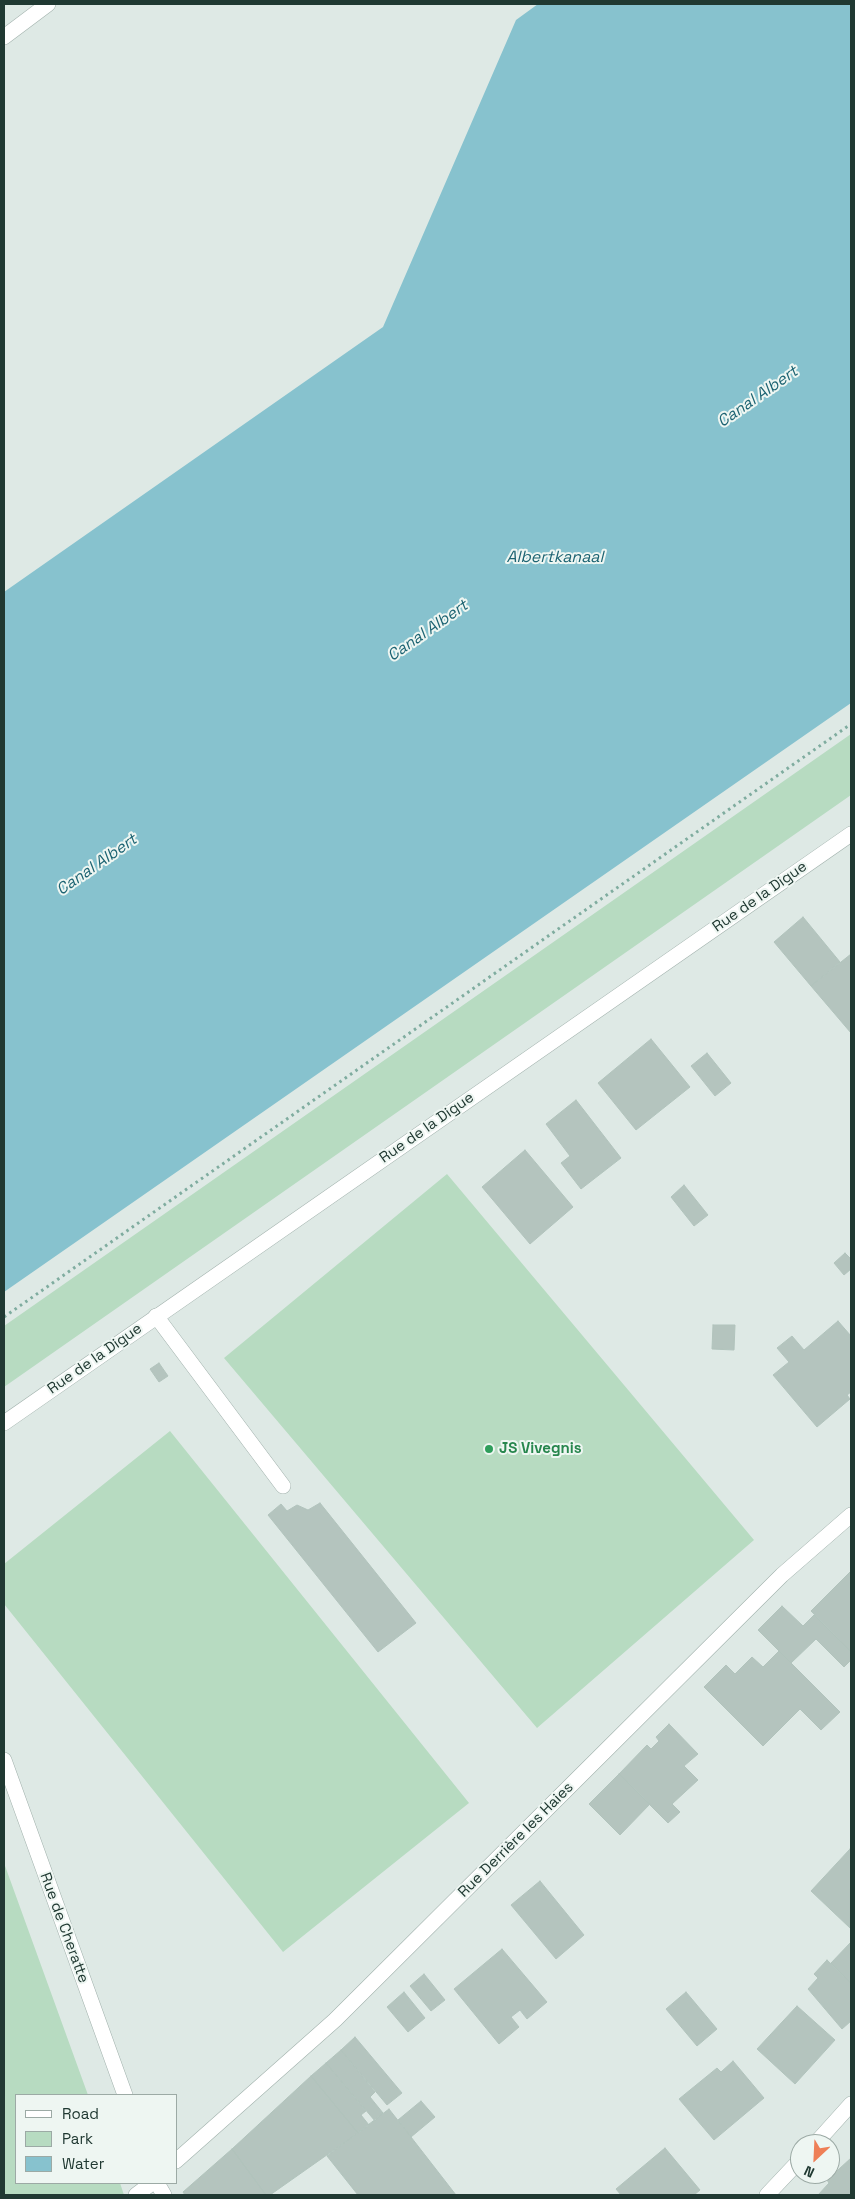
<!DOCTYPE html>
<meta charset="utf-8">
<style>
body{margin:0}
#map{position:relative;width:855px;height:2199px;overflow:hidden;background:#dee9e5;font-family:"Space Grotesk",sans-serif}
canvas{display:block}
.frame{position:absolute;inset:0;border:5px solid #203932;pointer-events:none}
.legend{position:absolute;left:15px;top:2094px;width:162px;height:90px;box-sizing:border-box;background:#eef6f2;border:1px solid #9caaa5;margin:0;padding:6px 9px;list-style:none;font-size:15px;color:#203932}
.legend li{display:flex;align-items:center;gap:10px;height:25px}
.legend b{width:25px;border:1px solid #9caaa5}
.north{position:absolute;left:790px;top:2134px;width:50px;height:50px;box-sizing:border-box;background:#eef6f2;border:1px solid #9caaa5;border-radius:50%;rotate:205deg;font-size:14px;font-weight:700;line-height:20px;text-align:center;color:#203932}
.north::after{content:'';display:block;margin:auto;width:18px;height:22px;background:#ee7f57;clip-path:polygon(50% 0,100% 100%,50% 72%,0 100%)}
</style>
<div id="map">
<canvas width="855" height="2199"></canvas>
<div class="frame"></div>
<ul class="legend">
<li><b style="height:6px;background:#fff"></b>Road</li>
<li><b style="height:14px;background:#b7dbc1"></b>Park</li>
<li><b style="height:14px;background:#87c2ce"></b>Water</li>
</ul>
<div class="north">N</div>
</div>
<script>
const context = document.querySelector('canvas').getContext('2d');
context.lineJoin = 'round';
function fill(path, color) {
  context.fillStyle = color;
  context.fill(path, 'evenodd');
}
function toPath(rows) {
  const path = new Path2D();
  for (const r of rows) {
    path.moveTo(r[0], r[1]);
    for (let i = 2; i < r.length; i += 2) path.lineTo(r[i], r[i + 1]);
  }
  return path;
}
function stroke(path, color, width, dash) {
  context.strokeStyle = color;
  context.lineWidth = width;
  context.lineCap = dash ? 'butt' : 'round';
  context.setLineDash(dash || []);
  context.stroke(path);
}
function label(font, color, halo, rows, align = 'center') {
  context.font = font + ' "Space Grotesk",sans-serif';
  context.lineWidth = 4;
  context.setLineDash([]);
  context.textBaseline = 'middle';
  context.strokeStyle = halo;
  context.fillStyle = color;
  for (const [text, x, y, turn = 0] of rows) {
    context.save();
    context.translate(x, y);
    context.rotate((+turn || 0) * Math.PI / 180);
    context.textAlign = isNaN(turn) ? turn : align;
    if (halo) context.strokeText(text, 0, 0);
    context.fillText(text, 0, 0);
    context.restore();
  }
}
const green = toPath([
 [851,734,851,795,4,1387,4,1326],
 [447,1174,754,1540,537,1728,224,1358],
 [170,1431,469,1803,283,1952,4,1604,4,1564],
 [4,1863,88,2095,16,2095,16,2183,120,2183,124,2195,4,2195]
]);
const water = toPath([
 [538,4,851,4,851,703,4,1292,4,592,383,327,516,20]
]);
const building = toPath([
 [803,917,840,962,811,986,774,942,803,917],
 [851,954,851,1033,811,986,851,954],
 [651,1039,690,1087,636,1130,598,1083,651,1039],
 [707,1053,731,1083,715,1096,691,1066,707,1053],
 [576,1100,621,1158,581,1189,561,1163,570,1156,546,1124,576,1100],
 [525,1150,573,1207,530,1244,482,1187,525,1150],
 [684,1185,708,1215,694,1226,671,1197,684,1185],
 [845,1253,851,1259,851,1269,844,1275,834,1263,845,1253],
 [838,1321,851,1336,851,1392,847,1395,850,1399,817,1427,773,1375,789,1362,777,1348,792,1336,804,1350,838,1321],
 [713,1325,735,1325,734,1350,712,1349,713,1325],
 [159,1363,168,1376,159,1382,150,1369,159,1363],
 [320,1503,416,1623,378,1652,268,1515,281,1504,287,1511,297,1505,308,1510,320,1503],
 [851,1571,851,1652,811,1611,851,1571],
 [782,1606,803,1626,814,1615,851,1652,851,1660,844,1667,816,1639,791,1663,758,1630,782,1606],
 [779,1651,840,1712,821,1730,800,1709,763,1746,704,1687,726,1665,735,1674,752,1657,763,1667,779,1651],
 [669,1724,698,1754,684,1766,698,1780,672,1804,680,1812,668,1823,619,1774,647,1745,651,1749,659,1741,656,1737,669,1724],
 [619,1774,650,1804,620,1835,589,1804,619,1774],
 [850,1849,851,1850,850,1928,811,1891,850,1849],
 [540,1881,584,1935,556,1959,511,1905,540,1881],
 [851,1942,851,1983,831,1963,851,1942],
 [502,1949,547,2002,527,2019,520,2010,511,2017,519,2027,499,2044,454,1989,502,1949],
 [827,1960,851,1983,851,2021,842,2029,808,1989,818,1978,814,1974,827,1960],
 [424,1974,445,2000,431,2011,410,1986,424,1974],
 [404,1992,425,2018,408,2032,387,2007,404,1992],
 [686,1992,717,2029,697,2046,666,2009,686,1992],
 [797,2006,835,2040,795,2084,757,2049,797,2006],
 [355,2037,402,2093,387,2105,341,2050,355,2037],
 [341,2050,375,2092,370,2097,383,2113,375,2121,326,2063,341,2050],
 [733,2061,764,2098,714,2140,679,2099,717,2068,721,2072,733,2061],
 [326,2063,366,2111,361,2115,369,2125,358,2133,311,2076,326,2063],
 [311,2076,358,2133,270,2195,266,2195,232,2149,311,2076],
 [421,2101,435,2117,411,2137,398,2120,421,2101],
 [389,2109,411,2137,456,2195,358,2195,327,2156,389,2109],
 [665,2148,700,2190,694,2195,621,2195,616,2189,665,2148],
 [232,2149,266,2195,185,2195,183,2192,232,2149],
 [851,2158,851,2195,818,2195,829,2183,827,2180,851,2158]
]);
const path = toPath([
 [4,1317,851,724]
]);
const lane = toPath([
 [4,37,48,4],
 [156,1316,283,1486],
 [136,2195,152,2183]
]);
const street = toPath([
 [4,1423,851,834],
 [4,1760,125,2095],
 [815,2144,851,2104],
 [176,2161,335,2020,782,1575,851,1515],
 [157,2183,164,2195],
 [767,2195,800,2160]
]);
const markers = [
 [489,1449,5,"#2e9e5b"]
];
const streetNames = [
 ["Rue de la Digue",760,897,-35],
 ["Rue de la Digue",427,1128,-35],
 ["Rue de la Digue",95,1359,-35],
 ["Rue Derrière les Haies",516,1840,-45],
 ["Rue de Cheratte",64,1928,70]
];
const leisureNames = [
 ["JS Vivegnis",499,1449]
];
const waterNames = [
 ["Canal Albert",758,397,-35],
 ["Albertkanaal",555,558],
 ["Canal Albert",428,631,-35],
 ["Canal Albert",97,865,-35]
];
fill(green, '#b7dbc1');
fill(water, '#87c2ce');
fill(building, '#b4c4be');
stroke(building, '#b1c3bc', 1);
stroke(lane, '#a1b1ac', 16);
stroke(street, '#a1b1ac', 16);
stroke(path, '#7fac9f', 3, [2.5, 4]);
stroke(lane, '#fff', 15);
stroke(street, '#fff', 15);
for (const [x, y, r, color] of markers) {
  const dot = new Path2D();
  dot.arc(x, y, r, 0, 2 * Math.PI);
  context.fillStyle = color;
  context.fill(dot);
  stroke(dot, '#eef6f2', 2);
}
label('15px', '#203932', '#eef6f2', streetNames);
label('bold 15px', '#27864d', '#eef6f2', leisureNames, 'left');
label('italic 16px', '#1c6372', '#eef6f2', waterNames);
</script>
